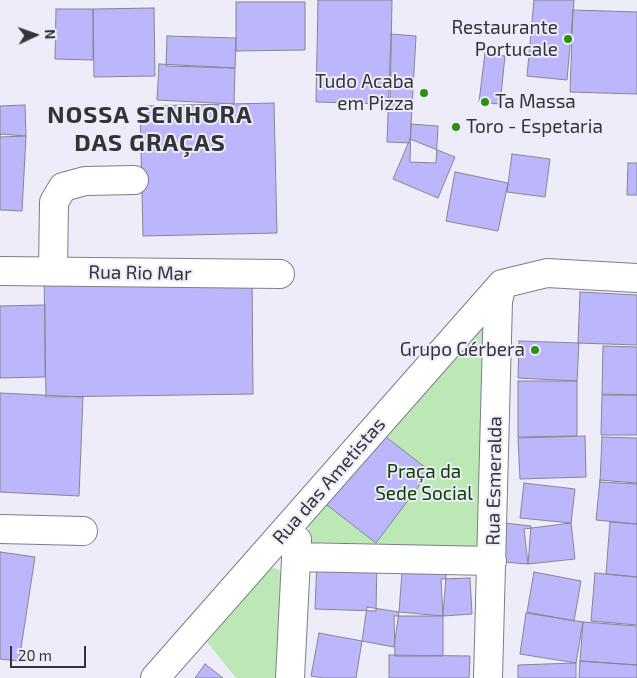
<!DOCTYPE html>
<meta charset="utf-8">
<style>
body{margin:0}
#map{position:relative;width:637px;height:678px;overflow:hidden;background:#edecf8;font-family:"Exo 2",sans-serif}
canvas{display:block}
.north{position:absolute;left:10px;top:10px;width:50px;height:50px;-webkit-text-stroke:4px #edecf8;paint-order:stroke;rotate:87deg;font-size:14px;font-weight:700;line-height:20px;text-align:center;color:#343438}
.north::after{content:'';display:block;margin:auto;width:18px;height:22px;background:#343438;clip-path:polygon(50% 0,100% 100%,50% 72%,0 100%)}
.scale{position:absolute;left:10px;top:646px;width:76px;height:22px;box-sizing:border-box;border:2px solid #343438;border-top:0;padding-left:6px;font-size:15px;line-height:18px;white-space:nowrap;color:#343438;-webkit-text-stroke:4px #edecf8;paint-order:stroke}
</style>
<div id="map">
<canvas width="637" height="678"></canvas>
<div class="north">N</div>
<div class="scale">20 m</div>
</div>
<script>
const context = document.querySelector('canvas').getContext('2d');
context.lineJoin = 'round';
function fill(path, color) {
  context.fillStyle = color;
  context.fill(path, 'evenodd');
}
function toPath(rows) {
  const path = new Path2D();
  for (const r of rows) {
    path.moveTo(r[0], r[1]);
    for (let i = 2; i < r.length; i += 2) path.lineTo(r[i], r[i + 1]);
  }
  return path;
}
function stroke(path, color, width, dash) {
  context.strokeStyle = color;
  context.lineWidth = width;
  context.lineCap = dash ? 'butt' : 'round';
  context.setLineDash(dash || []);
  context.stroke(path);
}
function label(font, color, halo, rows, align = 'center') {
  context.font = font + ' "Exo 2",sans-serif';
  context.lineWidth = 4;
  context.setLineDash([]);
  context.textBaseline = 'middle';
  context.strokeStyle = halo;
  context.fillStyle = color;
  for (const [text, x, y, turn = 0] of rows) {
    context.save();
    context.translate(x, y);
    context.rotate((+turn || 0) * Math.PI / 180);
    context.textAlign = isNaN(turn) ? turn : align;
    if (halo) context.strokeText(text, 0, 0);
    context.fillText(text, 0, 0);
    context.restore();
  }
}
const green = toPath([
 [493,311,485,547,307,546,310,517],
 [275,568,280,571,285,578,282,678,236,678,207,642,269,569]
]);
const building = toPath([
 [318,0,392,0,390,104,316,102,318,0],
 [534,0,574,0,567,80,527,76,534,0],
 [236,2,305,2,305,50,236,51,236,2],
 [154,8,155,76,94,77,93,9,154,8],
 [56,9,93,9,93,60,55,59,56,9],
 [573,10,637,12,637,94,570,92,573,10],
 [391,34,416,36,410,143,387,142,391,34],
 [167,36,236,38,235,68,166,66,167,36],
 [485,53,505,56,500,104,479,102,485,53],
 [159,64,235,68,234,104,157,100,159,64],
 [274,103,277,233,143,236,140,106,274,103],
 [25,105,26,136,0,137,0,106,25,105],
 [411,124,438,126,436,163,410,162,411,124],
 [0,134,26,136,22,211,0,210,0,134],
 [410,139,455,157,438,198,393,179,410,139],
 [512,154,550,159,545,197,507,192,512,154],
 [628,163,637,163,637,195,627,195,628,163],
 [455,172,508,183,498,231,446,221,455,172],
 [252,273,253,394,46,397,44,276,252,273],
 [580,292,637,295,637,345,578,343,580,292],
 [45,305,45,377,0,378,0,306,45,305],
 [519,341,579,343,577,381,518,378,519,341],
 [603,346,637,347,637,395,602,394,603,346],
 [518,381,577,381,577,436,518,437,518,381],
 [0,393,83,397,79,496,0,492,0,393],
 [602,395,637,395,637,435,601,435,602,395],
 [382,434,430,471,376,543,327,505,382,434],
 [585,436,586,477,520,479,518,438,585,436],
 [602,437,637,438,637,484,600,482,602,437],
 [600,480,637,483,637,524,596,520,600,480],
 [524,483,575,489,571,523,520,518,524,483],
 [495,522,531,526,528,564,492,561,495,522],
 [610,522,637,524,637,577,606,574,610,522],
 [571,523,575,559,528,564,524,529,571,523],
 [0,552,35,557,19,661,0,659,0,552],
 [317,559,377,561,376,611,315,609,317,559],
 [403,559,447,562,443,616,399,612,403,559],
 [534,572,581,581,574,621,527,612,534,572],
 [595,573,637,577,637,625,591,621,595,573],
 [470,578,472,614,443,616,441,579,470,578],
 [367,607,399,612,394,647,362,641,367,607],
 [526,613,583,622,576,663,520,654,526,613],
 [394,616,443,616,443,656,395,656,394,616],
 [583,622,637,626,637,665,580,661,583,622],
 [319,633,362,641,356,678,323,678,311,676,319,633],
 [389,655,470,656,469,678,389,678,389,655],
 [580,661,637,665,637,678,579,678,580,661],
 [576,663,576,678,518,678,518,665,576,663],
 [205,664,223,678,195,678,205,664]
]);
const minor = toPath([
 [0,271,280,274],
 [53,272,54,202,63,187,85,181,134,180],
 [502,284,547,273,637,278],
 [0,529,83,531],
 [296,557,492,561],
 [155,678,502,284],
 [290,678,297,540],
 [488,678,498,301,502,284]
]);
const markers = [
 [568,39,5,"#2a9113"],
 [424,93,5,"#2a9113"],
 [485,102,5,"#2a9113"],
 [456,127,5,"#2a9113"],
 [535,350,5,"#2a9113"]
];
const poiNames = [
 ["Restaurante",558,28],
 ["Portucale",558,50],
 ["Tudo Acaba",414,82],
 ["em Pizza",414,104],
 ["Ta Massa",495,102,"left"],
 ["Toro - Espetaria",466,127,"left"],
 ["Grupo Gérbera",525,350]
];
const streetNames = [
 ["Rua Rio Mar",140,273,1],
 ["Rua das Ametistas",329,481,-49],
 ["Rua Esmeralda",494,481,-89]
];
const parkNames = [
 ["Praça da",424,472],
 ["Sede Social",424,494]
];
const districtNames = [
 ["NOSSA SENHORA",150,115],
 ["DAS GRAÇAS",150,143]
];
fill(green, '#bce8b5');
fill(building, '#bcb7fd');
stroke(building, '#868690', 1);
stroke(minor, '#7e7e88', 30);
stroke(minor, '#fff', 28);
for (const [x, y, r, color] of markers) {
  const dot = new Path2D();
  dot.arc(x, y, r, 0, 2 * Math.PI);
  context.fillStyle = color;
  context.fill(dot);
  stroke(dot, '#edecf8', 2);
}
label('19px', '#343438', '#edecf8', poiNames, 'right');
label('19px', '#343438', '#edecf8', streetNames);
label('19px', '#0c4003', '#edecf8', parkNames);
context.letterSpacing = '1px';
label('bold 24px', '#343438', '#edecf8', districtNames);
context.letterSpacing = '0px';
</script>
